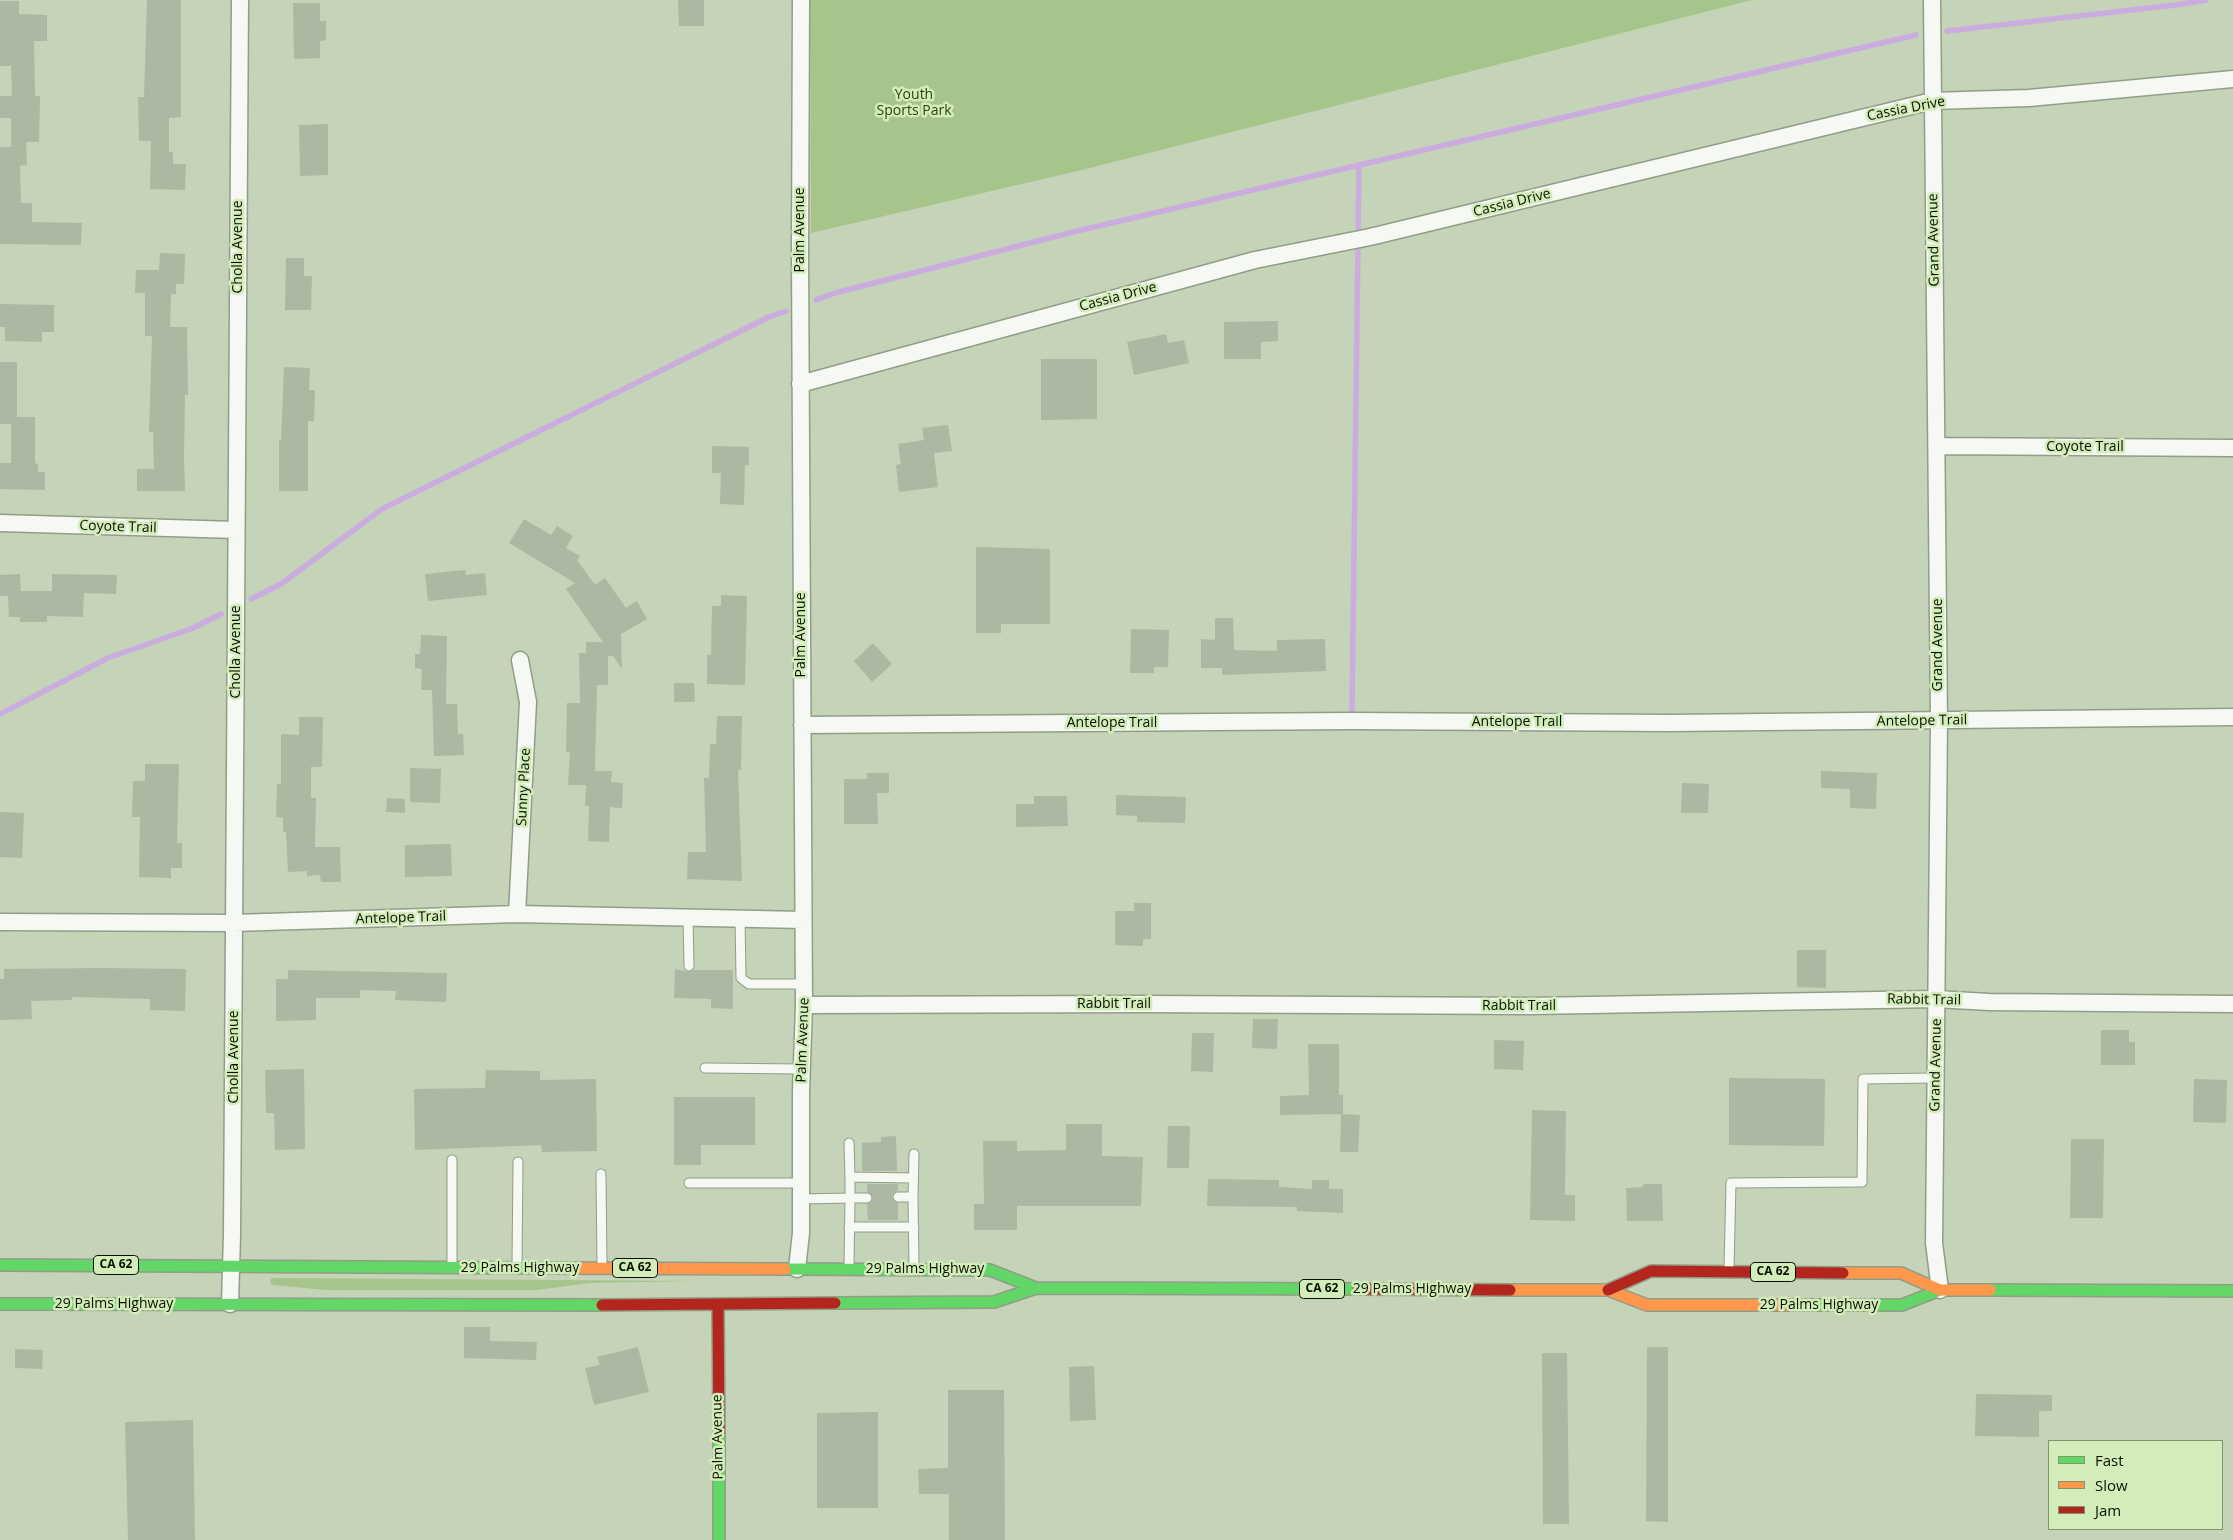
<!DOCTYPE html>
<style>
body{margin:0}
#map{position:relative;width:2233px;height:1540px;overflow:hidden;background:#c5d3b8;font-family:"Open Sans",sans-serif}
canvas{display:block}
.legend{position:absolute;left:2048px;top:1440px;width:175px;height:90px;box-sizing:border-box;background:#d2edb9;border:1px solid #81956f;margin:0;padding:6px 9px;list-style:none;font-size:15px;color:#081001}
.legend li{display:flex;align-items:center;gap:10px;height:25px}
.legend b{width:25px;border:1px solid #81956f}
</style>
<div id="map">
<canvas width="2233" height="1540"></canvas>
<ul class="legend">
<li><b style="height:6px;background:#63d668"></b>Fast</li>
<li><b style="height:6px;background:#ff974d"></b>Slow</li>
<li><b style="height:6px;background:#b3261e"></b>Jam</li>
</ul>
</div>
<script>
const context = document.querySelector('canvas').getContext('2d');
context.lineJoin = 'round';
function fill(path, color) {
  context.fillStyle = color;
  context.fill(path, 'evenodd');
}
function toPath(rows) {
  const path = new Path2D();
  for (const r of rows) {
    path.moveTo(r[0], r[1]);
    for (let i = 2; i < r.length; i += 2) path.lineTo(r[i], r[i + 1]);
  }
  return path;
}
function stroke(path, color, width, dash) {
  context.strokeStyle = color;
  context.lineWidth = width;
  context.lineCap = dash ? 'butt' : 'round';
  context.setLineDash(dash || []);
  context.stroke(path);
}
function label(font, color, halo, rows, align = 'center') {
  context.font = font + ' "Open Sans",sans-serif';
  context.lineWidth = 5;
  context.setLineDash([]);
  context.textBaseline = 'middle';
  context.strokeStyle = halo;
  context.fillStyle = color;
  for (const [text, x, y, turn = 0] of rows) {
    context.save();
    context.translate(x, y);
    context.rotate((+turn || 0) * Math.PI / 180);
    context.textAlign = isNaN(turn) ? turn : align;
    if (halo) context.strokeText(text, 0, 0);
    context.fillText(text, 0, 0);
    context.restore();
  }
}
const green = toPath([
 [810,0,1752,0,1082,170,811,233],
 [271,1278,695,1281,589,1283,537,1290,326,1290,273,1285,270,1282]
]);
const stream = toPath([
 [1947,31,2176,5,2206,0],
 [816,300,835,293,1073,232,1916,35],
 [251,599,281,584,382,509,769,317,786,311],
 [1352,710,1359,165],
 [0,714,108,658,193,628,221,614]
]);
const building = toPath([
 [147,0,181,0,181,117,169,118,169,152,173,152,173,164,186,164,185,190,150,189,151,141,139,141,138,97,144,97],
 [678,0,704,0,704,26,679,26],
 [0,1,19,1,19,14,47,15,47,41,34,41,35,96,40,96,39,142,26,142,27,165,20,166,21,203,32,203,32,222,82,223,81,245,0,244,0,147,11,147,11,118,0,118,0,96,12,96,11,66,0,66],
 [293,3,320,3,320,21,326,21,326,40,320,41,320,58,294,59],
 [328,124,328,175,300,176,299,125],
 [160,253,185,254,184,284,176,284,176,294,171,294,170,327,187,327,188,395,185,395,184,459,185,491,137,491,137,469,154,469,153,432,149,432,152,336,145,336,145,293,135,293,136,270,159,270],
 [286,258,304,258,304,276,312,276,311,310,285,310],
 [0,304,54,305,54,332,42,332,42,342,5,341,5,327,0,327],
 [1278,321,1278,341,1261,342,1261,359,1224,359,1224,322],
 [1166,334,1168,343,1184,340,1189,363,1134,375,1127,342],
 [1041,359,1097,359,1097,419,1041,420],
 [0,362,17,362,17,417,35,417,35,463,38,464,38,472,45,472,45,490,0,489,0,463,11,463,11,424,0,424],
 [284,367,310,368,309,390,315,390,314,421,308,421,308,491,279,491,279,440,281,440],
 [948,425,952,451,934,453,938,487,899,492,896,465,901,464,898,444,924,440,922,428],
 [712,446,749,447,749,465,745,465,744,505,720,504,721,473,712,473],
 [524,519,551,535,557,526,573,536,566,548,580,556,577,560,595,585,605,578,626,608,637,601,647,619,621,634,622,669,613,656,608,656,608,685,597,685,595,771,612,771,611,782,623,783,622,808,610,807,609,842,588,841,589,806,585,806,586,785,568,785,570,752,566,752,567,703,580,703,579,653,586,653,586,642,603,642,566,589,575,583,509,543],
 [976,547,1050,549,1050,624,1001,624,1001,633,976,633],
 [465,570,466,575,485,573,487,595,428,601,425,574],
 [20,574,21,591,52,591,52,574,117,575,116,594,84,593,83,617,47,616,47,622,20,622,20,617,9,617,8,596,0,596,0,575],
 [721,595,747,596,745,685,707,684,707,655,711,655,712,606,721,606],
 [1215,618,1233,618,1234,650,1277,651,1277,640,1325,639,1326,671,1222,675,1222,668,1201,668,1201,639,1215,640],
 [1131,629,1169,630,1168,667,1154,667,1154,673,1130,673],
 [421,635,447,636,446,704,457,704,458,734,463,734,464,755,434,756,432,690,421,690,422,669,415,668,415,654,420,654],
 [873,643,892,664,872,682,854,661],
 [674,683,694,683,695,702,674,702],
 [717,716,742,716,741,770,738,770,742,881,687,879,688,852,706,852,704,778,709,778,710,744,716,744],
 [299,717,323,717,322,767,311,767,311,798,316,798,315,847,340,847,341,882,321,882,320,875,307,876,307,871,288,872,286,832,283,832,283,818,276,817,277,784,281,784,281,734,299,735],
 [145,764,179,764,177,843,182,843,182,868,171,868,171,878,139,877,140,817,132,817,133,781,145,781],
 [410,768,441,769,440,803,410,802],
 [1821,771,1877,773,1876,809,1850,808,1850,789,1821,788],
 [867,773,889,773,889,793,877,793,878,824,844,824,844,779,867,779],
 [1682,783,1709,784,1708,813,1681,813],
 [1116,795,1186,797,1185,823,1137,822,1137,816,1116,815],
 [1034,796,1067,796,1068,826,1016,827,1016,804,1034,804],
 [387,798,405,799,405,813,386,812],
 [0,812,24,813,22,858,0,857],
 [451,844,452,876,405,877,405,845],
 [1134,903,1151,903,1151,939,1143,939,1143,946,1115,945,1115,911,1134,911],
 [1797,950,1826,950,1826,988,1797,987],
 [102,968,186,969,185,1011,150,1010,150,999,72,997,72,1000,31,1001,32,1019,0,1020,0,979,4,979,4,969],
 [675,969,689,972,694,970,733,970,733,1009,711,1008,711,999,674,998],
 [288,970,447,973,446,1002,395,1000,396,991,360,990,360,998,316,998,316,1020,276,1021,276,979,288,979],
 [1253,1019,1278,1019,1277,1049,1252,1048],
 [2101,1030,2129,1030,2129,1042,2135,1042,2135,1065,2101,1065],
 [1192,1033,1214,1033,1213,1072,1191,1071],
 [1494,1040,1524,1041,1523,1070,1494,1069],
 [1308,1044,1339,1044,1339,1095,1343,1095,1343,1114,1280,1115,1280,1096,1309,1095],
 [304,1069,305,1149,275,1150,274,1113,266,1113,265,1070],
 [486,1070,540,1071,540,1080,596,1079,597,1151,542,1152,541,1145,415,1150,414,1089,485,1088],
 [1729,1078,1825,1079,1824,1146,1729,1145],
 [2194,1079,2227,1080,2226,1123,2193,1122],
 [674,1097,755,1097,755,1145,701,1145,701,1165,674,1165],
 [1532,1110,1566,1111,1565,1195,1575,1195,1575,1221,1530,1220],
 [1341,1114,1360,1115,1358,1152,1340,1152],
 [1066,1124,1102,1124,1102,1156,1143,1157,1141,1206,1017,1206,1017,1230,974,1230,974,1204,984,1204,983,1141,1017,1141,1017,1151,1066,1150],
 [1168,1126,1190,1126,1189,1168,1167,1168],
 [896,1136,897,1171,862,1171,862,1143,881,1142,881,1137],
 [2071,1139,2104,1139,2103,1218,2070,1218],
 [1208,1179,1279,1180,1279,1187,1312,1189,1312,1180,1329,1180,1329,1189,1343,1189,1343,1213,1297,1211,1297,1207,1207,1206],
 [867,1184,898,1184,898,1191,893,1193,892,1197,898,1203,898,1220,868,1220,867,1204,872,1202,873,1198,867,1192],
 [1643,1184,1662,1184,1663,1221,1627,1221,1626,1188,1643,1187],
 [464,1327,490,1327,490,1341,537,1342,536,1360,464,1358],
 [638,1347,649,1392,594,1405,585,1368,600,1365,597,1357],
 [1647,1347,1668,1347,1668,1522,1646,1521],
 [15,1349,43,1350,42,1369,15,1368],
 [1542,1353,1567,1353,1569,1524,1543,1524],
 [1094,1366,1096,1420,1070,1421,1069,1367],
 [948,1390,1004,1390,1005,1540,949,1540,949,1494,919,1494,918,1469,948,1468],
 [1976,1394,2052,1395,2052,1411,2039,1411,2039,1437,1975,1436],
 [878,1412,878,1508,817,1508,817,1413],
 [193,1420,195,1540,128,1540,125,1422]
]);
const lane = toPath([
 [688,918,689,966],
 [740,918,741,978,749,984,804,984],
 [705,1068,802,1069],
 [849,1143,850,1177],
 [452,1160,452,1265],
 [601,1174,602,1266],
 [689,1183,801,1183],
 [898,1197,913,1197,914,1266],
 [913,1197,914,1154],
 [867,1198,850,1198,850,1177,913,1178],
 [801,1199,850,1198,849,1267],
 [849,1227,914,1227],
 [517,1265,518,1162],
 [1729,1268,1731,1183,1862,1182,1863,1079,1935,1078]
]);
const street = toPath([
 [1932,0,1939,721,1934,1243,1940,1290],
 [800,384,1255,260,1370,237,1932,101,2029,98,2233,79],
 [1937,446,2233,448],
 [0,523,236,530],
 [802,725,1352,721,1670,723,2233,717],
 [517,914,528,702,520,660],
 [0,922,234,923,517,914,803,920],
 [804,1005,1143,1004,1531,1006,1936,999,1989,1002,2233,1004],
 [797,1269,801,1233,801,1092,804,1005,800,257,801,0],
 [230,1304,232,1235,240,0]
]);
const fast = toPath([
 [0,1265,548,1268],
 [785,1269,990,1270,1036,1288],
 [1990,1290,2233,1291],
 [835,1303,994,1302,1036,1288,1358,1289],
 [0,1304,602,1305],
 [1808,1305,1902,1305,1940,1290],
 [719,1434,719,1540]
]);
const slow = toPath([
 [548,1268,785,1269],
 [1843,1273,1901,1273,1940,1290,1990,1290],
 [1510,1290,1608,1290,1647,1305,1808,1305]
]);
const jam = toPath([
 [1358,1289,1510,1290],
 [1608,1290,1651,1271,1843,1273],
 [602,1305,835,1303],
 [718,1305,719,1434]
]);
const shields = [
 [116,1265,45],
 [635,1268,45],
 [1773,1272,45],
 [1322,1289,45]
];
const shieldNames = [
 ["CA 62",116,1265],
 ["CA 62",635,1268],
 ["CA 62",1773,1272],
 ["CA 62",1322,1289]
];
const parkNames = [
 ["Youth",914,95],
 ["Sports Park",914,111]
];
const streetNames = [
 ["Cassia Drive",1906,109,-11],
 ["Cassia Drive",1512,203,-14],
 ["Palm Avenue",800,230,-90],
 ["Grand Avenue",1934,240,-91],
 ["Cholla Avenue",238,247,-90],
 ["Cassia Drive",1118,297,-15],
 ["Coyote Trail",2085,447],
 ["Coyote Trail",118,527,2],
 ["Palm Avenue",801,635,-90],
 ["Grand Avenue",1938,645,-90],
 ["Cholla Avenue",236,652,-90],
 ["Antelope Trail",1922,721,-1],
 ["Antelope Trail",1517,722],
 ["Antelope Trail",1112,723],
 ["Sunny Place",524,787,-87],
 ["Antelope Trail",401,918,-2],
 ["Rabbit Trail",1924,1000,1],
 ["Rabbit Trail",1114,1004],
 ["Rabbit Trail",1519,1006],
 ["Palm Avenue",803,1040,-88],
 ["Cholla Avenue",234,1057,-90],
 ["Grand Avenue",1936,1065,-89],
 ["29 Palms Highway",520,1268],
 ["29 Palms Highway",925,1269],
 ["29 Palms Highway",1412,1289],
 ["29 Palms Highway",114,1304],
 ["29 Palms Highway",1819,1305],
 ["Palm Avenue",718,1437,-91]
];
fill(green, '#a7c48a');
stroke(stream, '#caacdf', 5.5);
fill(building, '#adb8a2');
stroke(lane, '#929d88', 11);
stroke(street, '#929d88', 19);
stroke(fast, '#929d88', 14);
stroke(slow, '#929d88', 14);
stroke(jam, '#929d88', 14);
stroke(lane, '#f6f8f4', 9);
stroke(street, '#f6f8f4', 16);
stroke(fast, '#63d668', 11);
stroke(slow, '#ff974d', 11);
stroke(jam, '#b3261e', 11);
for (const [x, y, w] of shields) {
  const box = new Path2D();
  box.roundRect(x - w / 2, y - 9.5, w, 19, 4);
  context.fillStyle = '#d2edb9';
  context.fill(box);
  stroke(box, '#081001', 1);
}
label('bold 12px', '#081001', null, shieldNames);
label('14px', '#2b4602', '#d2edb9', parkNames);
label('14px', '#081001', '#d2edb9', streetNames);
</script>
